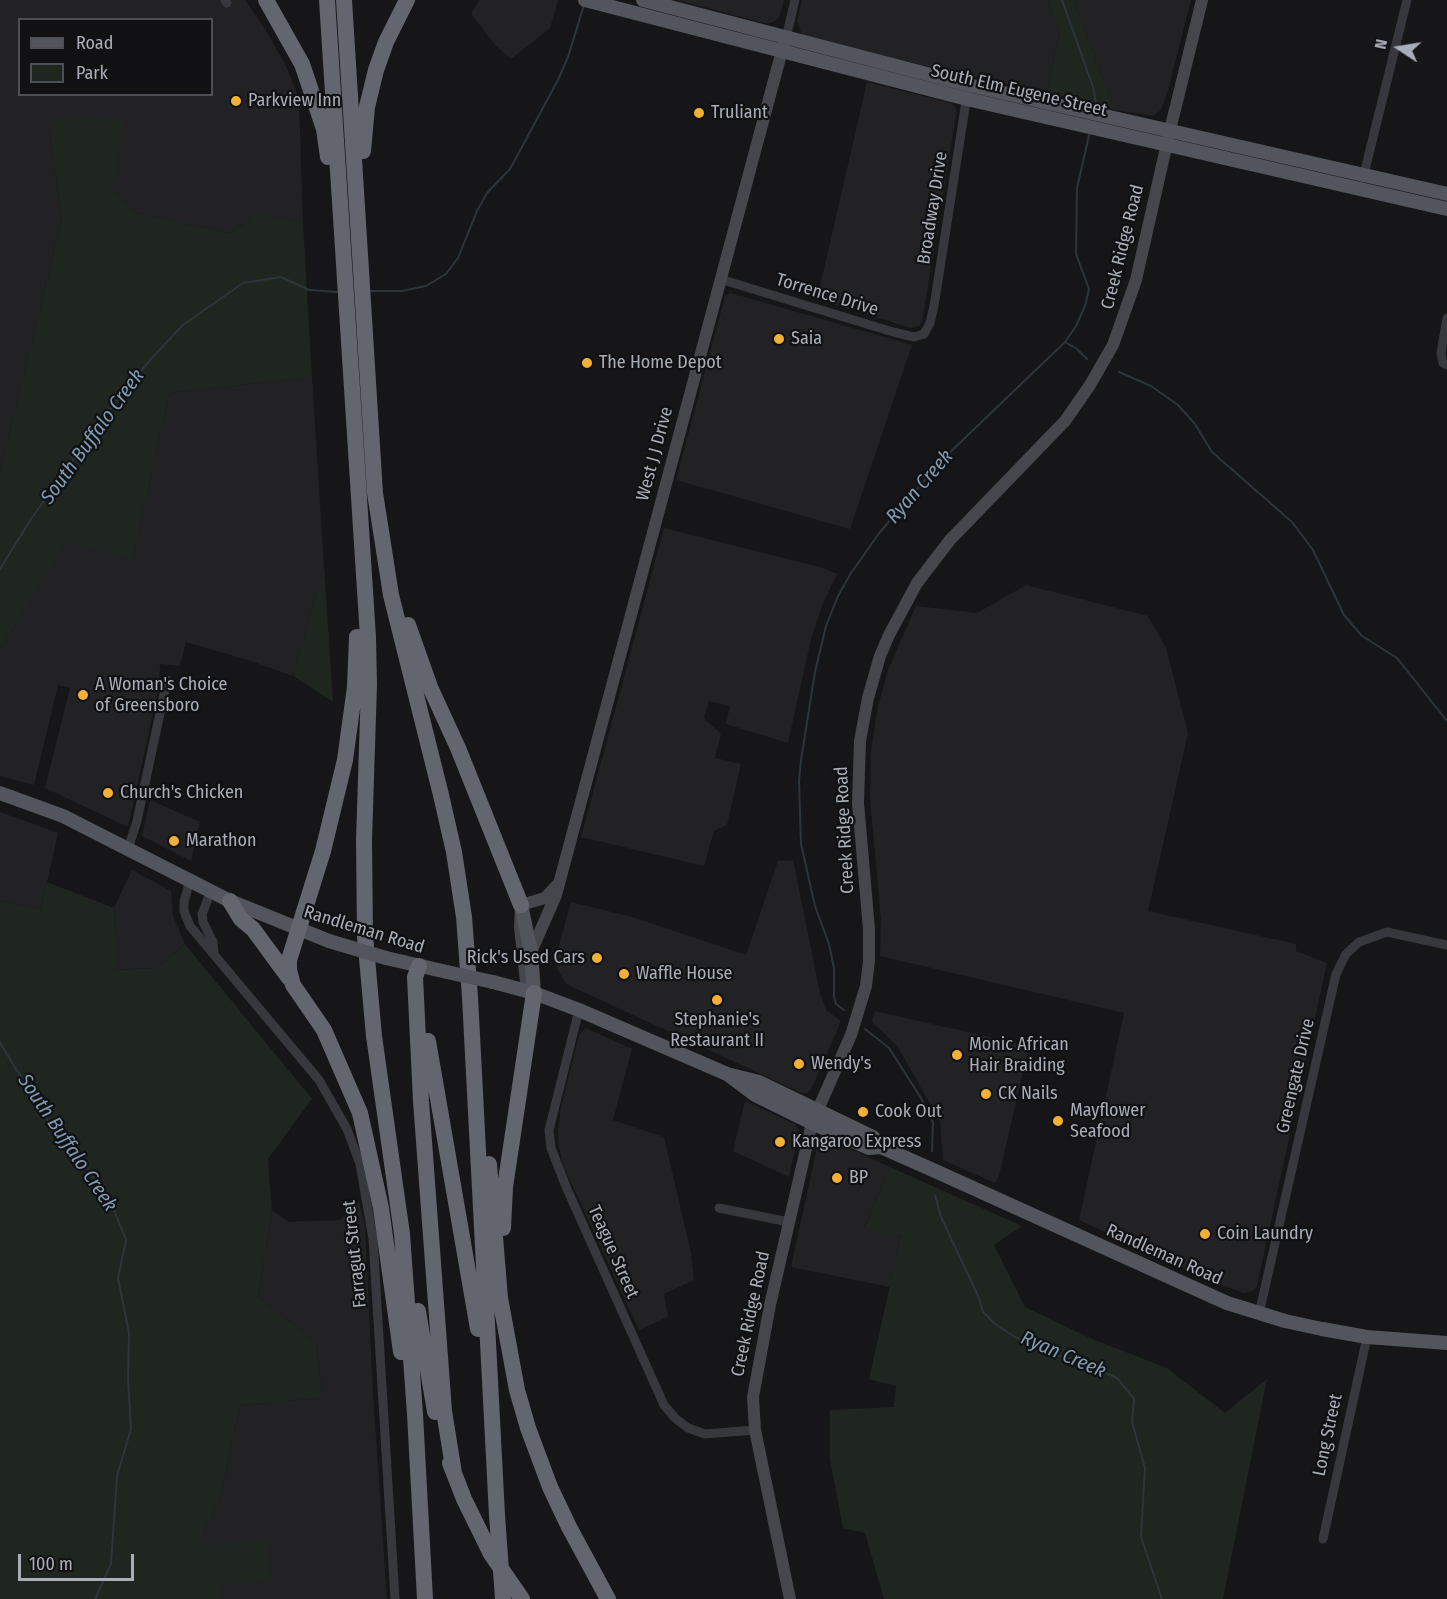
<!DOCTYPE html>
<style>
body{margin:0}
#map{position:relative;width:1447px;height:1599px;overflow:hidden;background:#161618;font-family:"Fira Sans Condensed",sans-serif}
canvas{display:block}
.legend{position:absolute;left:18px;top:18px;width:195px;height:78px;box-sizing:border-box;background:#111113;border:2px solid #4d4f55;margin:0;padding:8px 10px;list-style:none;font-size:18px;color:#a8adb8}
.legend li{display:flex;align-items:center;gap:12px;height:30px}
.legend b{width:30px;border:2px solid #4d4f55}
.north{position:absolute;left:1369px;top:18px;width:60px;height:60px;-webkit-text-stroke:4px #111113;paint-order:stroke;rotate:282deg;font-size:16px;font-weight:700;line-height:24px;text-align:center;color:#a8adb8}
.north::after{content:'';display:block;margin:auto;width:21px;height:27px;background:#a8adb8;clip-path:polygon(50% 0,100% 100%,50% 72%,0 100%)}
.scale{position:absolute;left:18px;top:1554px;width:116px;height:27px;box-sizing:border-box;border:3px solid #a8adb8;border-top:0;padding-left:8px;font-size:18px;line-height:21px;white-space:nowrap;color:#a8adb8;-webkit-text-stroke:4px #111113;paint-order:stroke}
</style>
<div id="map">
<canvas width="1447" height="1599"></canvas>
<ul class="legend">
<li><b style="height:8px;background:#53555c"></b>Road</li>
<li><b style="height:16px;background:#1e261f"></b>Park</li>
</ul>
<div class="north">N</div>
<div class="scale">100 m</div>
</div>
<script>
const context = document.querySelector('canvas').getContext('2d');
context.lineJoin = 'round';
function fill(path, color) {
  context.fillStyle = color;
  context.fill(path, 'evenodd');
}
function toPath(rows) {
  const path = new Path2D();
  for (const r of rows) {
    path.moveTo(r[0], r[1]);
    for (let i = 2; i < r.length; i += 2) path.lineTo(r[i], r[i + 1]);
  }
  return path;
}
function stroke(path, color, width, dash) {
  context.strokeStyle = color;
  context.lineWidth = width;
  context.lineCap = dash ? 'butt' : 'round';
  context.setLineDash(dash || []);
  context.stroke(path);
}
function label(font, color, halo, rows, align = 'center') {
  context.font = font + ' "Fira Sans Condensed",sans-serif';
  context.lineWidth = 4.5;
  context.setLineDash([]);
  context.textBaseline = 'middle';
  context.strokeStyle = halo;
  context.fillStyle = color;
  for (const [text, x, y, turn = 0] of rows) {
    context.save();
    context.translate(x, y);
    context.rotate((+turn || 0) * Math.PI / 180);
    context.textAlign = isNaN(turn) ? turn : align;
    if (halo) context.strokeText(text, 0, 0);
    context.fillText(text, 0, 0);
    context.restore();
  }
}
const built = toPath([
 [0,0,245,0,268,34,287,68,299,99,303,223,255,213,248,221,230,233,136,213,112,188,50,136,62,219,0,471],
 [20,20,212,20,212,94,20,94],
 [479,0,558,0,550,28,511,59,496,46,471,14],
 [677,0,784,0,780,15,777,20,768,24],
 [802,0,1048,0,1060,34,1046,93,917,64,802,35,797,21],
 [1073,0,1191,0,1168,90,1161,110,1153,116,1115,110],
 [867,82,951,103,957,110,922,322,919,326,911,328,817,299],
 [731,293,912,345,850,529,676,480,725,296],
 [312,377,324,566,293,676,251,661,186,642,180,666,160,664,159,686,128,827,45,788,70,688,58,685,34,785,0,776,0,649,66,542,133,557,169,393],
 [664,528,823,568,837,574,823,603,811,639,788,743,726,724,730,706,709,701,704,718,721,734,715,758,741,764,727,825,714,831,704,866,581,837],
 [1026,585,1148,616,1166,648,1188,733,1148,911,1296,944,1296,951,1327,963,1257,1286,1252,1291,1243,1293,1191,1272,1079,1220,1124,1013,880,956,881,919,870,798,871,752,877,710,888,670,916,606,977,613],
 [150,800,200,822,191,861,142,836],
 [0,812,58,833,41,909,0,901],
 [793,860,820,993,826,1010,841,1021,811,1090,807,1093,802,1093,566,984,554,963,571,902,632,917,746,955,778,861],
 [132,870,171,891,173,916,185,944,157,968,115,970,114,908],
 [875,1011,1029,1046,999,1176,995,1183,943,1160,940,1121,897,1046,872,1022],
 [586,1028,632,1049,613,1120,664,1137,691,1253,694,1280,664,1294,668,1317,639,1330,563,1165,559,1147,558,1130,561,1107,579,1035],
 [745,1101,795,1124,799,1130,789,1177,733,1151],
 [826,1138,890,1167,864,1228,901,1236,890,1287,791,1267,818,1143,822,1139],
 [359,1202,365,1226,373,1394,387,1599,221,1599,221,1584,198,1545,220,1499,240,1405,322,1398,316,1342,258,1297,272,1211,289,1222,340,1220]
]);
const green = toPath([
 [1048,0,1073,0,1115,110,1046,93,1060,34],
 [55,118,124,119,112,188,136,213,230,233,248,221,255,212,303,223,312,377,169,393,133,558,66,543,0,649,0,471,62,219,50,136],
 [324,566,333,702,293,676],
 [47,882,114,908,116,970,157,968,185,944,312,1099,268,1159,272,1211,258,1297,316,1342,322,1398,240,1405,220,1499,198,1545,269,1541,271,1582,222,1584,221,1599,0,1599,0,901,41,909],
 [890,1167,1022,1226,994,1245,1025,1307,1092,1339,1167,1368,1225,1413,1267,1379,1223,1599,884,1599,865,1533,843,1528,830,1460,830,1410,894,1407,896,1386,869,1379,901,1236,864,1229]
]);
const stream = toPath([
 [1062,0,1093,87,1096,103,1095,108],
 [368,291,402,291,426,286,446,274,458,258,477,211,487,193,510,169,558,80,568,57,584,5],
 [1065,342,1077,349,1087,359],
 [1119,372,1151,386,1178,405,1195,424,1212,452,1292,522,1313,550,1344,615,1362,636,1397,658,1447,721],
 [0,569,31,519,106,414,150,360,183,325,243,283,281,277,309,290,338,292],
 [844,1010,836,1004,834,997,834,968,829,944,815,906,801,844,799,781,801,760,815,672,826,626,838,596,851,573,880,532,944,458,1065,342,1076,326,1085,306,1089,289,1076,254,1077,188,1090,131],
 [865,1029,889,1048,921,1098,933,1122,932,1151],
 [0,1043,51,1125,85,1164,114,1210,126,1240,118,1278,129,1333,128,1378,131,1429,117,1476,111,1564,95,1599],
 [935,1195,941,1217,979,1298,983,1312,994,1323,1015,1337,1056,1355,1085,1364,1117,1378,1134,1399,1132,1422,1145,1468,1141,1537,1162,1599]
]);
const street = toPath([
 [225,0,227,3],
 [786,38,795,0],
 [1363,178,1407,0],
 [720,279,893,332,914,337,924,334,930,323,934,306,967,95],
 [1447,318,1441,353,1443,363,1447,365],
 [128,849,137,821,167,680],
 [190,880,184,902,184,911,190,926,319,1080,347,1129,360,1164,373,1239,395,1599],
 [211,891,202,914,203,922,213,942,214,953],
 [579,1010,549,1130,551,1148,567,1189,664,1405,675,1418,688,1428,705,1434,755,1430],
 [719,1208,789,1222],
 [1259,1314,1336,974,1346,954,1359,942,1387,932,1447,945],
 [1323,1539,1367,1337]
]);
const secondary = toPath([
 [531,952,556,895,784,43],
 [527,991,520,927,521,905,545,898,556,886],
 [790,1599,755,1430,753,1397,770,1305,812,1123,851,1035,866,986,869,961,869,929,858,803,860,741,868,698,880,656,889,635,917,583,950,540,1065,421,1090,385,1113,345,1136,280,1170,130,1202,0]
]);
const primary = toPath([
 [585,0,967,99,1447,209],
 [643,0,969,85,1447,194],
 [0,793,63,816,230,901,329,941],
 [521,905,531,952,534,993],
 [386,958,447,972],
 [493,982,534,993,579,1010,727,1074,759,1082,873,1137,881,1147],
 [727,1074,755,1095,812,1123,869,1148,881,1147,933,1170,1227,1303,1285,1321,1322,1329,1367,1337,1447,1343]
]);
const highway = toPath([
 [266,0,302,64,324,129,328,157],
 [327,0,368,637,369,685,364,840,365,936,374,1036,402,1234,415,1414,425,1599],
 [344,0,375,493,391,595,441,795,454,852,464,917,470,997,497,1515],
 [363,151,367,107,376,70,386,42,407,0],
 [408,625,430,687,458,748,521,905],
 [357,637,355,687,345,760,323,851,289,960,289,970,293,985,324,1030,360,1113,381,1208,401,1352],
 [230,901,241,919,253,929,289,978],
 [419,966,415,977,421,1101,444,1411,454,1473],
 [428,1041,478,1329],
 [489,1164,500,1298,517,1390,528,1428,550,1487,569,1527,608,1599],
 [503,1228,505,1187,534,993],
 [418,1311,435,1412],
 [450,1463,464,1499,491,1554,522,1599]
]);
const primaryBridge = toPath([
 [329,941,386,958],
 [447,972,493,982]
]);
const highwayBridge = toPath([
 [497,1515,503,1599]
]);
const markers = [
 [236,101,6,"#f2b134"],
 [699,113,6,"#f2b134"],
 [779,339,6,"#f2b134"],
 [587,363,6,"#f2b134"],
 [83,695,6,"#f2b134"],
 [108,793,6,"#f2b134"],
 [174,841,6,"#f2b134"],
 [597,958,6,"#f2b134"],
 [624,974,6,"#f2b134"],
 [717,1000,6,"#f2b134"],
 [957,1055,6,"#f2b134"],
 [799,1064,6,"#f2b134"],
 [986,1094,6,"#f2b134"],
 [863,1112,6,"#f2b134"],
 [1058,1121,6,"#f2b134"],
 [780,1142,6,"#f2b134"],
 [837,1178,6,"#f2b134"],
 [1205,1234,6,"#f2b134"]
];
const streetNames = [
 ["South Elm Eugene Street",1019,91,13],
 ["Broadway Drive",933,208,-81],
 ["Creek Ridge Road",1123,247,-76],
 ["Torrence Drive",827,295,17],
 ["West J J Drive",655,454,-75],
 ["Creek Ridge Road",845,830,-93],
 ["Randleman Road",364,930,17],
 ["Greengate Drive",1296,1076,-77],
 ["Teague Street",613,1252,66],
 ["Farragut Street",355,1254,-96],
 ["Randleman Road",1164,1255,24],
 ["Creek Ridge Road",751,1314,-78],
 ["Long Street",1328,1435,-78]
];
const poiNames = [
 ["Parkview Inn",248,101],
 ["Truliant",711,113],
 ["Saia",791,339],
 ["The Home Depot",599,363],
 ["A Woman's Choice",95,685],
 ["of Greensboro",95,706],
 ["Church's Chicken",120,793],
 ["Marathon",186,841],
 ["Rick's Used Cars",585,958,"right"],
 ["Waffle House",636,974],
 ["Stephanie's",717,1020,"center"],
 ["Restaurant II",717,1041,"center"],
 ["Monic African",969,1045],
 ["Hair Braiding",969,1066],
 ["Wendy's",811,1064],
 ["CK Nails",998,1094],
 ["Mayflower",1070,1111],
 ["Seafood",1070,1132],
 ["Cook Out",875,1112],
 ["Kangaroo Express",792,1142],
 ["BP",849,1178],
 ["Coin Laundry",1217,1234]
];
const waterNames = [
 ["South Buffalo Creek",93,437,-54],
 ["Ryan Creek",920,487,-49],
 ["South Buffalo Creek",67,1143,56],
 ["Ryan Creek",1063,1355,23]
];
fill(built, '#222225');
fill(green, '#1e261f');
stroke(stream, '#2c353c', 2);
stroke(street, '#37383d', 9);
stroke(secondary, '#45474d', 12);
stroke(primary, '#53555c', 14);
stroke(highway, '#63666e', 16);
stroke(primaryBridge, '#53555c', 14);
stroke(highwayBridge, '#63666e', 16);
for (const [x, y, r, color] of markers) {
  const dot = new Path2D();
  dot.arc(x, y, r, 0, 2 * Math.PI);
  context.fillStyle = color;
  context.fill(dot);
  stroke(dot, '#111113', 2);
}
label('18px', '#a8adb8', '#111113', streetNames);
label('18px', '#a8adb8', '#111113', poiNames, 'left');
label('italic 20px', '#7f9bb3', '#111113', waterNames);
</script>
